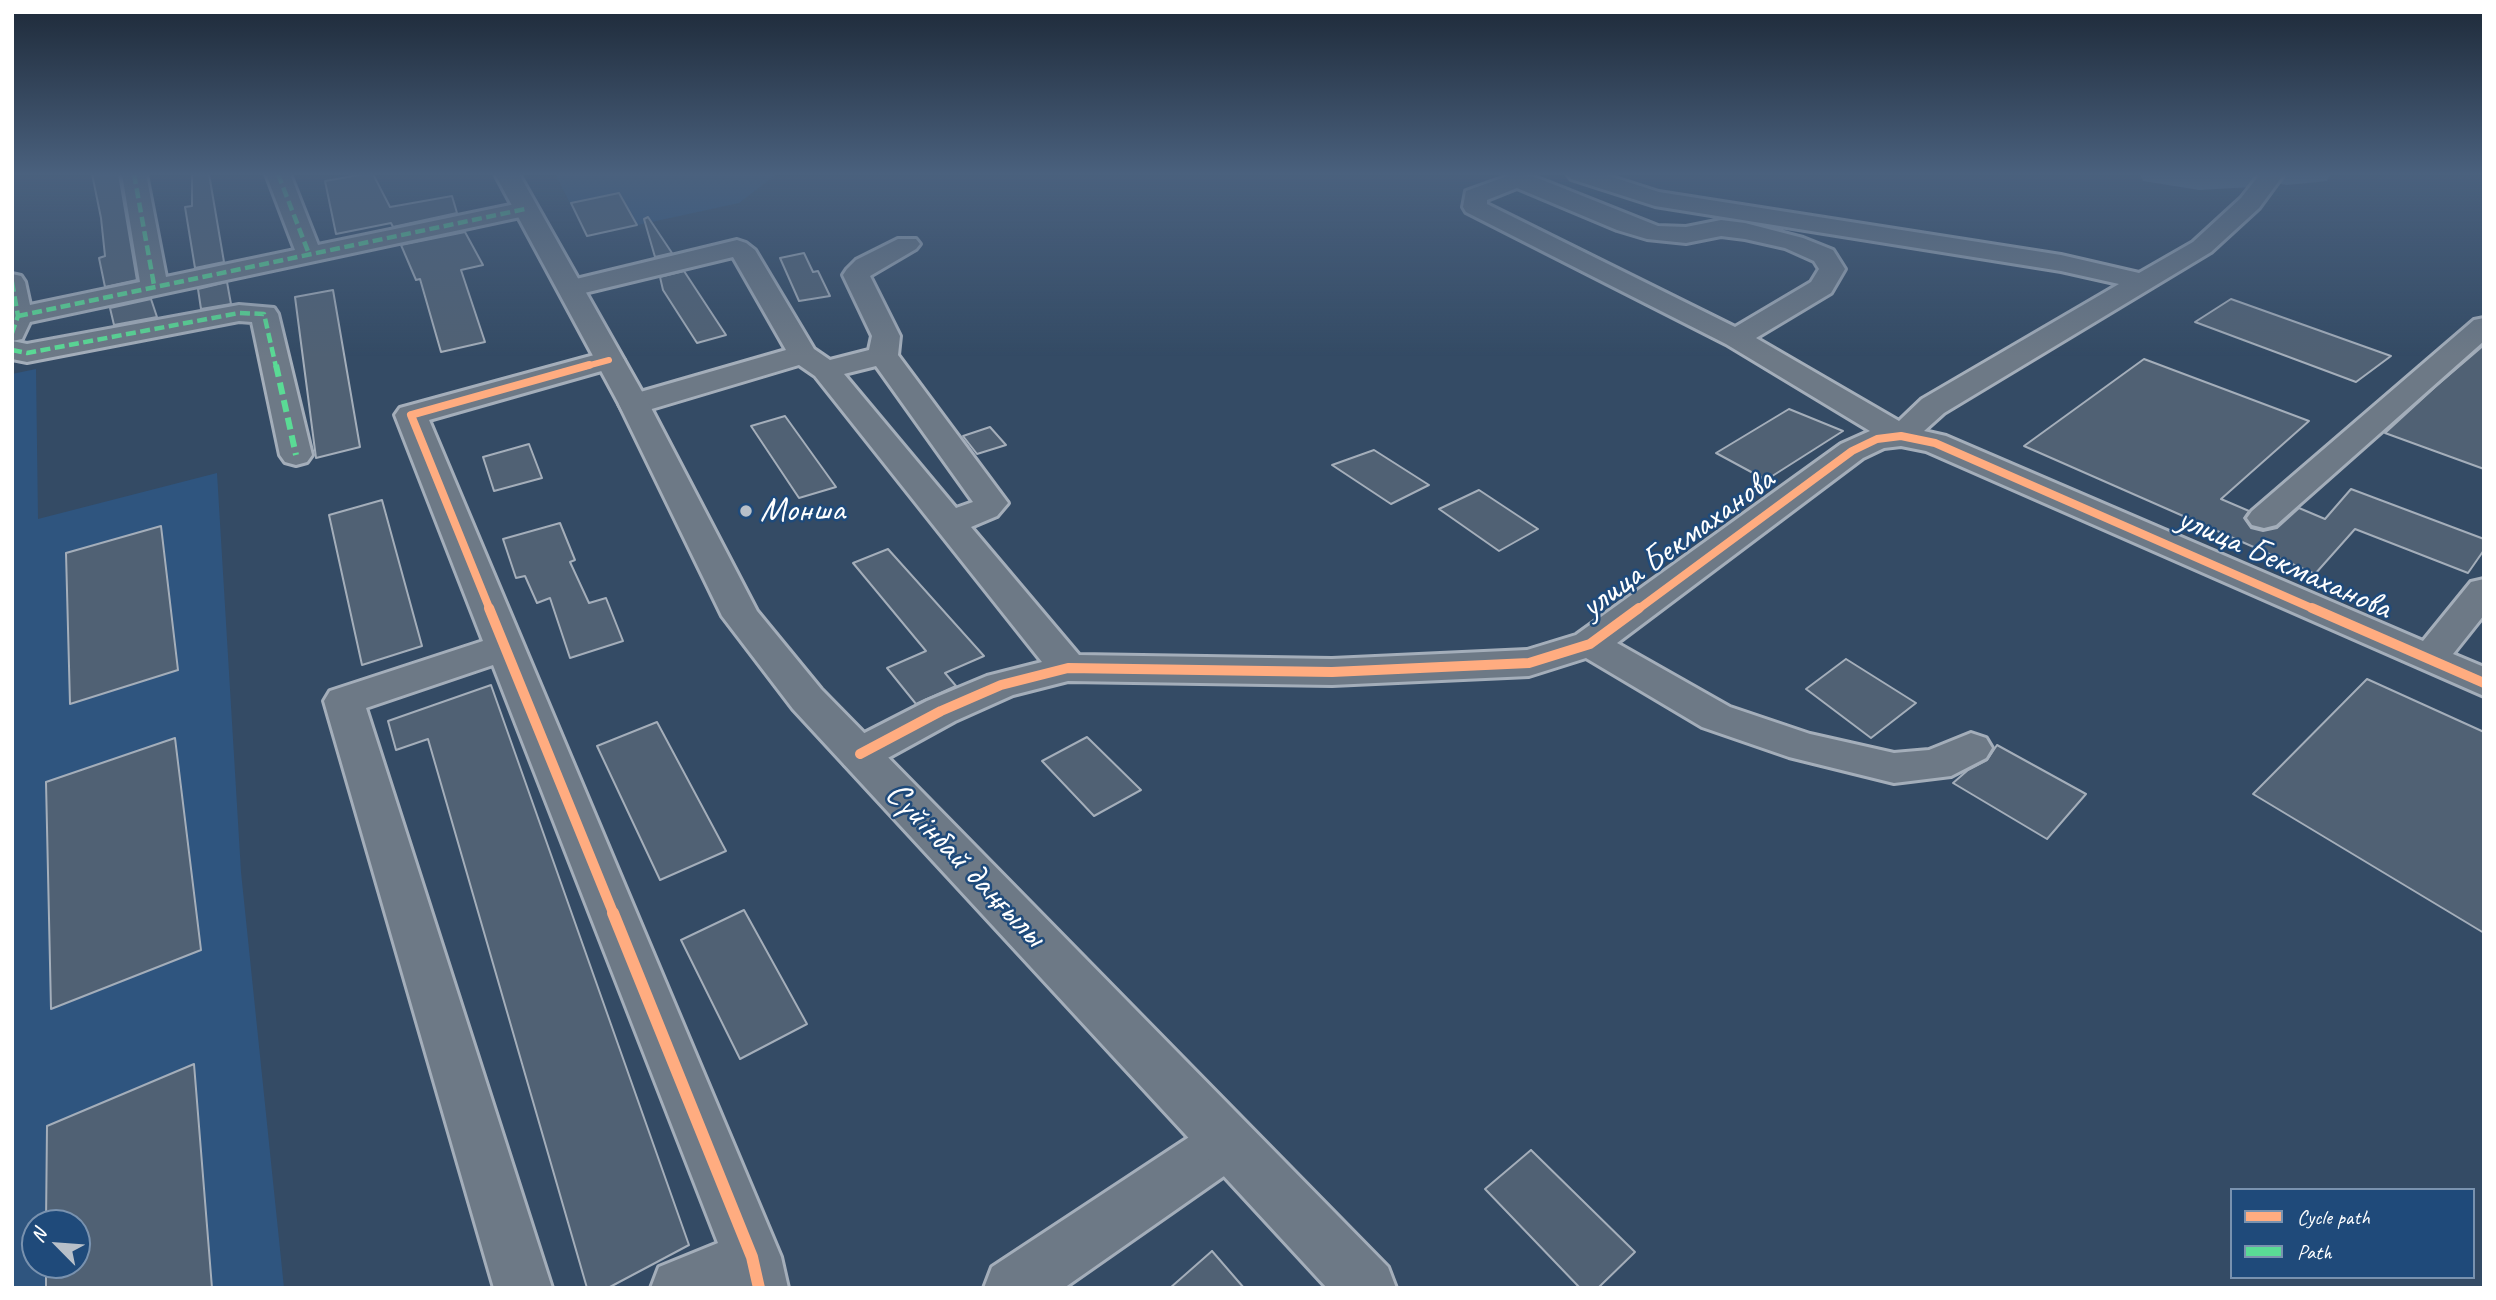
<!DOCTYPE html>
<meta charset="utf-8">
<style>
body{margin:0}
#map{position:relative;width:2496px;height:1300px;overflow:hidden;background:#344b65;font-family:Caveat,sans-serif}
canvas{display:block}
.frame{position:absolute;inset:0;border:14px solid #fff;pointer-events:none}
.legend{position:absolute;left:2230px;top:1188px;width:245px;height:91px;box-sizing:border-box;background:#1f4a7a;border:2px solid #7992af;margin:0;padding:9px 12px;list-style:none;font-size:21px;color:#fff}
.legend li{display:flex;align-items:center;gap:14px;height:35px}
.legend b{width:35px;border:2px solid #7992af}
.north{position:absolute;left:21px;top:1209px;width:70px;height:70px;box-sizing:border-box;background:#1f4a7a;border:2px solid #7992af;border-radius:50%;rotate:295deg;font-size:19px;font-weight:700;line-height:28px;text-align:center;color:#fff}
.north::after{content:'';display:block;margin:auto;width:24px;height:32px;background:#b8c0c9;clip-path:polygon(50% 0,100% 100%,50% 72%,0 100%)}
</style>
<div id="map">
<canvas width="2496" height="1300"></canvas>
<div class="frame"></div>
<ul class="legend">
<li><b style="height:9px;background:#ffac80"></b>Cycle path</li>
<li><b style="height:9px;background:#5adb95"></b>Path</li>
</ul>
<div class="north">N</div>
</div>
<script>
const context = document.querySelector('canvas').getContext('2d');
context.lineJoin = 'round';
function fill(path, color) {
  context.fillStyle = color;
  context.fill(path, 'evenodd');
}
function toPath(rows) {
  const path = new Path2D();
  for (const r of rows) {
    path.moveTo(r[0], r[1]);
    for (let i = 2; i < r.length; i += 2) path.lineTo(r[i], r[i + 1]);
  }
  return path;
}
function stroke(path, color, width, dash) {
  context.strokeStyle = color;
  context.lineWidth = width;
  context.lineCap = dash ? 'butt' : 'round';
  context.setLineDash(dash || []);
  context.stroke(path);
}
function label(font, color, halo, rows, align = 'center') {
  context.font = font + ' Caveat,sans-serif';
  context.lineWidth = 5;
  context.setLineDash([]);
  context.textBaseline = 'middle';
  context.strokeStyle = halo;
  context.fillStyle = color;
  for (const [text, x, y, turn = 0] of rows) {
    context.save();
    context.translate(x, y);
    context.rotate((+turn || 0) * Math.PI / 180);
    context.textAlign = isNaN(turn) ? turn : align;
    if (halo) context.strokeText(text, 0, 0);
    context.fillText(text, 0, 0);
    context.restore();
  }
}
const built = toPath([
 [555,174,777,174,739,203,587,236],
 [36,369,38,519,217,473,241,872,284,1288,12,1288,12,374],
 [35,1223,77,1223,77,1265,35,1265]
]);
const river = toPath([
 [2139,174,2266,174,2268,178,2264,185,2253,187,2199,190,2143,181,2139,174],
 [2273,174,2331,174,2327,181,2287,185,2276,183,2273,174]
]);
const building = toPath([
 [92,174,119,174,137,280,105,287,99,258,105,256,101,218,92,174],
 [192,174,209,174,224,262,195,268,185,207,192,206,192,174],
 [364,174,373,174,390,207,452,196,457,213,393,227,391,223,336,234,325,181,364,174],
 [619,193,637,225,587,236,571,203,619,193],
 [648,217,672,253,655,257,644,219,648,217],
 [465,232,483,265,461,270,485,342,441,352,420,279,416,280,401,245,465,232],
 [804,253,813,272,818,271,830,296,799,301,780,258,804,253],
 [684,271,726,335,697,343,663,290,660,277,684,271],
 [227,282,231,304,201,309,198,289,227,282],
 [333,290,360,447,316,458,295,297,333,290],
 [151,299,157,317,114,325,110,308,151,299],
 [2231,299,2391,356,2356,382,2195,322,2231,299],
 [2484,345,2484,469,2385,433,2435,387,2484,345],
 [2144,359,2309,421,2221,499,2249,511,2244,518,2251,528,2263,531,2277,528,2299,508,2325,519,2351,489,2484,539,2484,550,2468,573,2355,529,2315,574,2024,446,2144,359],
 [1789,409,1843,431,1766,480,1716,453,1789,409],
 [785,416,836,487,799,498,751,426,785,416],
 [990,427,1006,445,977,454,963,436,990,427],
 [529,444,542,478,494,491,483,457,529,444],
 [1374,450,1429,485,1391,504,1332,465,1374,450],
 [1479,490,1538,529,1499,551,1439,509,1479,490],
 [382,500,422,646,362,665,329,515,382,500],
 [560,523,575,560,570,562,589,603,606,598,623,641,570,658,550,598,537,603,525,576,516,578,503,539,560,523],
 [161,526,178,670,70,704,66,553,161,526],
 [888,549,984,656,945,673,956,686,916,704,887,668,926,651,853,563,888,549],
 [1846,659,1916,703,1871,738,1806,689,1846,659],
 [2367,679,2484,732,2484,933,2253,794,2367,679],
 [491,685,689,1245,608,1288,587,1288,428,739,396,750,388,721,491,685],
 [657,722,726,851,660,880,597,746,657,722],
 [1087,737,1141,790,1094,816,1042,761,1087,737],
 [175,738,201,950,51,1009,46,782,175,738],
 [1997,745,2086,794,2047,839,1953,783,1968,770,1987,760,1997,745],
 [744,910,807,1024,740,1059,681,940,744,910],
 [194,1064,212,1288,46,1288,46,1265,77,1265,77,1223,46,1223,47,1126,194,1064],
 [1531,1150,1635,1252,1598,1288,1580,1288,1485,1189,1531,1150],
 [1212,1251,1244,1288,1170,1288,1212,1251]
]);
const minor = toPath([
 [122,174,146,174,166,277,295,250,266,174,290,174,318,245,525,202,534,204,537,209,534,214,525,216,30,322,22,339,12,341,27,344,239,305,274,308,278,314,312,455,307,462,296,465,285,462,280,455,252,322,239,321,27,362,12,359,12,274,21,276,25,282,30,305,140,282,122,174],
 [1513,174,1535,177,1658,226,1686,227,1721,220,1745,223,1803,238,1833,250,1845,269,1831,293,1756,338,1899,421,1922,399,2119,284,2061,271,1655,206,1571,179,1567,174,1603,174,1659,192,2061,255,2139,273,2193,242,2241,198,2260,174,2284,174,2259,208,2211,252,1944,413,1924,431,1946,436,2423,641,2471,582,2484,579,2484,615,2453,654,2484,667,2484,696,1926,451,1901,446,1884,448,1863,458,1617,643,1730,707,1810,734,1894,753,1929,750,1971,733,1986,738,1992,748,1986,758,1951,776,1894,783,1789,757,1702,727,1586,658,1529,676,1332,685,1068,681,1013,695,955,721,875,765,860,769,845,765,839,754,845,743,927,701,987,676,1042,662,815,376,799,365,645,411,634,413,623,411,619,404,623,397,786,350,733,257,572,296,562,294,559,288,562,282,572,280,737,240,746,243,755,250,814,349,830,360,869,350,872,336,843,275,847,269,856,260,898,239,916,239,920,244,916,249,870,276,900,336,898,355,1008,503,997,516,971,527,1079,655,1332,659,1527,650,1576,635,1841,444,1870,431,1726,344,1466,212,1463,207,1466,191,1513,174],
 [1517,188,1617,230,1647,239,1686,243,1721,236,1745,239,1785,248,1814,261,1819,269,1811,282,1735,327,1487,204,1487,200,1517,188],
 [876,366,973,502,956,508,844,374,876,366],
 [2484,318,2484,341,2276,525,2264,528,2252,525,2247,518,2252,511,2474,320,2484,318],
 [609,351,619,354,624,360,619,366,429,420,781,1257,788,1288,651,1288,659,1267,718,1243,493,665,366,708,552,1288,494,1288,324,701,330,691,483,641,395,415,400,408,609,351],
 [1228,1117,1247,1124,1255,1142,1247,1160,1064,1288,984,1288,992,1267,1209,1124,1228,1117]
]);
const major = toPath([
 [495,174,519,174,649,404,757,611,821,689,1388,1267,1396,1288,1327,1288,793,709,722,616,619,404,495,174]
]);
const quietFar1 = toPath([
 [134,174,154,285],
 [278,174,309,254],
 [12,282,18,316,12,333],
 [18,316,525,209],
 [12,350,27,353,239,313,264,314,276,367]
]);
const quiet = toPath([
 [276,365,296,455]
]);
const cyclewayFar3 = toPath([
 [583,367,609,360]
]);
const cyclewayFar2 = toPath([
 [490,610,411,415,589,365],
 [1637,610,1852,451,1877,439,1901,436,1935,443,2316,610]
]);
const cyclewayFar1 = toPath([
 [489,608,614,915],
 [2312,608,2484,683],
 [860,754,941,711,1001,685,1068,668,1332,672,1529,663,1590,644,1639,608]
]);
const cycleway = toPath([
 [613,913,752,1257,759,1288]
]);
const markers = [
 [746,511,7,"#b8c0c9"]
];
const poiNames = [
 ["Монша",760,511]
];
const streetNames = [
 ["улица Бекмаханова",1678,544,-36],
 ["улица Бекмаханова",2284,564,24],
 ["Сүйінбай даңғылы",965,865,46]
];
fill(built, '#2f557f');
fill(river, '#617e9e');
fill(building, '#506174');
stroke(building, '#a4aeba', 2);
stroke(minor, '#a4aeba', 6);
stroke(major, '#a4aeba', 6);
fill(minor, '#6d7986');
fill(major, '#6d7986');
stroke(quietFar1, '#5adb95', 4.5, [10, 4.5]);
stroke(quiet, '#5adb95', 6, [12, 6]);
stroke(cyclewayFar3, '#ffac80', 6);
stroke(cyclewayFar2, '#ffac80', 8);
stroke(cyclewayFar1, '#ffac80', 10);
stroke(cycleway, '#ffac80', 12);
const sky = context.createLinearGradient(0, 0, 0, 356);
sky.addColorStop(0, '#1d2938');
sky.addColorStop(0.49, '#4a617e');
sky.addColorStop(1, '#4a617e00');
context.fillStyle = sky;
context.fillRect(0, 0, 2496, 356);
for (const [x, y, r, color] of markers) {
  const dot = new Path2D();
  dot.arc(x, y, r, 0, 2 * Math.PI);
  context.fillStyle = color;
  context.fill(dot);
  stroke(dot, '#1f4a7a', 2.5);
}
label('35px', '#fff', '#1f4a7a', poiNames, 'left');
label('35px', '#fff', '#1f4a7a', streetNames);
</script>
